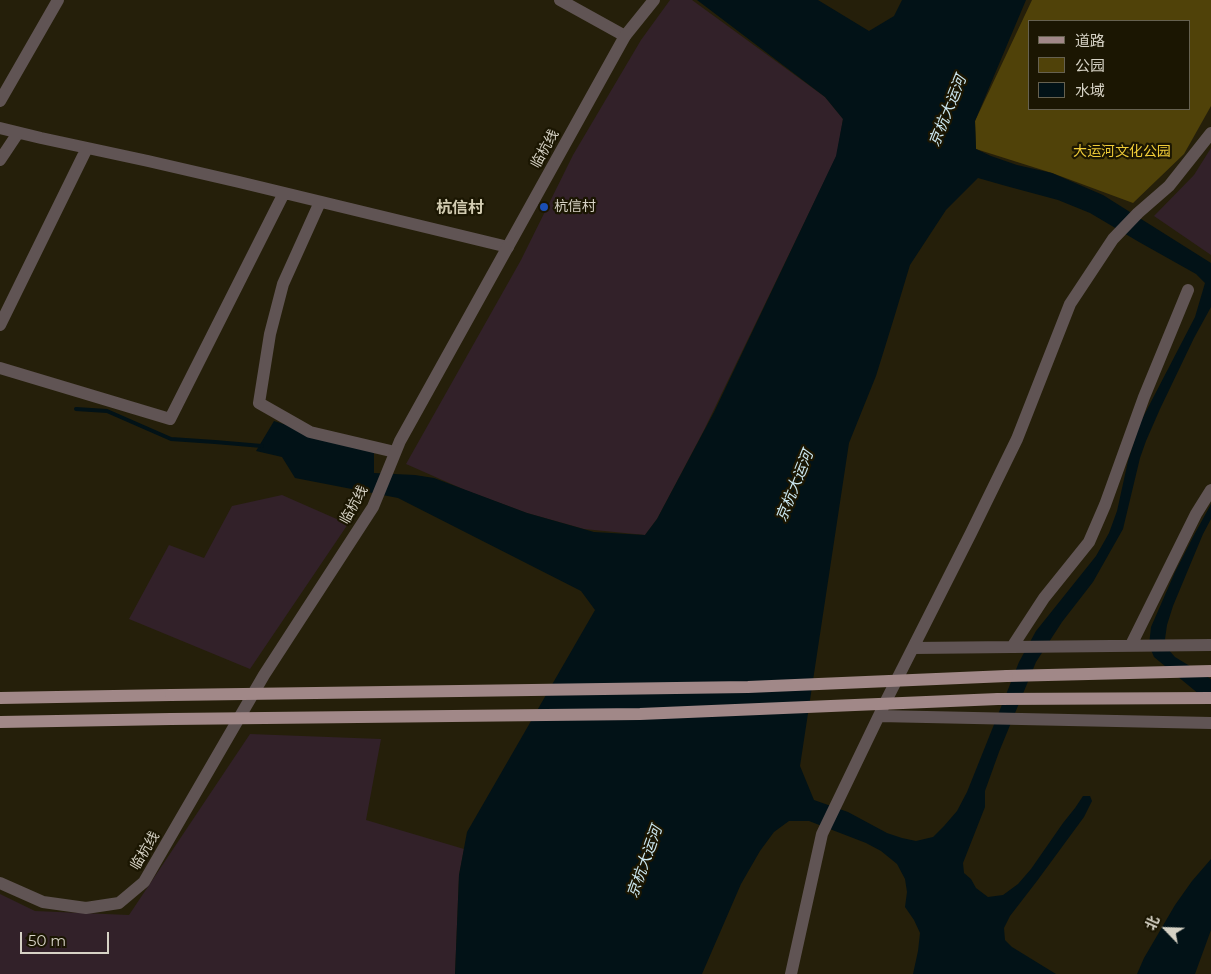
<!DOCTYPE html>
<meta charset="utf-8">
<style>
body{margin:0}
#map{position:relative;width:1211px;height:974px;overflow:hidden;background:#251f0a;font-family:Montserrat,"Noto Sans SC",sans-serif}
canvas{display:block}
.legend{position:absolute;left:1028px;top:20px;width:162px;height:90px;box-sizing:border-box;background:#1b1602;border:1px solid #666150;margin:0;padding:6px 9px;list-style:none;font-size:15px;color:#d6d2c5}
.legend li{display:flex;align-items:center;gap:10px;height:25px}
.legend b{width:25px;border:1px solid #666150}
.north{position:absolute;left:1141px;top:904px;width:50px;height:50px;-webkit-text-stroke:4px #1b1602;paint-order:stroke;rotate:294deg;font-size:14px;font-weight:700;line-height:20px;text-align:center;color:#d6d2c5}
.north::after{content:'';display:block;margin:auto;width:18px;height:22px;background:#d6d2c5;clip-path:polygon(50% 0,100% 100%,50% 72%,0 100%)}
.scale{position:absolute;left:20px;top:932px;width:89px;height:22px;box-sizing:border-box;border:2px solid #d6d2c5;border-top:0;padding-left:6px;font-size:15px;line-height:18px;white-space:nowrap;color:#d6d2c5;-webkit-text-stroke:4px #1b1602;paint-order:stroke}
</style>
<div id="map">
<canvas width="1211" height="974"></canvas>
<ul class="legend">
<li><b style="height:6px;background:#a18888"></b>道路</li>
<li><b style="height:14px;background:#504209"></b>公园</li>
<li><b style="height:14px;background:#021217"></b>水域</li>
</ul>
<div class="north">北</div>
<div class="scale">50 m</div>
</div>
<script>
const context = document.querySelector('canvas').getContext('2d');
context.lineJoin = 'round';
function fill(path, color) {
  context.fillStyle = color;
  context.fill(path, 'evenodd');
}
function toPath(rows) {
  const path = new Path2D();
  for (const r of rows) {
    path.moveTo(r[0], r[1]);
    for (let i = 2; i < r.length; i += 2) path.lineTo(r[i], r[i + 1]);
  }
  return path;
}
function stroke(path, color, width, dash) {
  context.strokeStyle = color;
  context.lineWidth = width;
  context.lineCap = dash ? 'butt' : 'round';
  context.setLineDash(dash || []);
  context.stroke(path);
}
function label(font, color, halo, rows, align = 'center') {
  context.font = font + ' Montserrat,"Noto Sans SC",sans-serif';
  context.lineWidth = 4.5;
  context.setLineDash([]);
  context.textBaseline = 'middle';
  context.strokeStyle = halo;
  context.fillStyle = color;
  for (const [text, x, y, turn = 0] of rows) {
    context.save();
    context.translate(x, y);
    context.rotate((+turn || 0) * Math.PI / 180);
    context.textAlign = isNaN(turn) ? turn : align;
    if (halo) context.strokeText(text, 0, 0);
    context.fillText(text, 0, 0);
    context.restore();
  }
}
const industrial = toPath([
 [670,0,692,0,825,97,843,119,837,155,704,430,657,519,645,535,584,529,527,513,465,490,406,464,521,260,573,155,641,40],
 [1211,148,1211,255,1154,216,1194,175],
 [282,495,348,524,250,669,129,619,169,545,204,558,232,506],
 [250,734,381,739,366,820,464,849,459,875,455,974,0,974,0,894,35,911,129,915]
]);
const green = toPath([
 [1032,0,1211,0,1211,106,1184,154,1133,203,1052,173,976,149,975,121],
 [1030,21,1190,21,1190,109,1030,109]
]);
const water = toPath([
 [697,0,818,0,869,31,894,16,902,0,1026,0,975,121,976,149,991,156,1017,165,1052,173,1103,195,1211,263,1211,307,1194,338,1160,409,1146,441,1140,458,1123,529,1093,582,1062,622,1036,662,999,752,985,791,985,807,963,863,964,873,971,879,976,888,988,897,1003,895,1018,884,1031,869,1063,823,1075,808,1083,796,1090,796,1092,801,1084,817,1037,881,1010,916,1004,928,1005,940,1012,947,1056,974,913,974,918,951,920,933,914,920,905,907,907,892,905,879,897,864,881,851,866,843,809,821,789,821,774,832,760,851,741,884,702,974,455,974,459,875,467,832,595,610,581,591,398,498,295,478,282,457,256,451,274,421,374,452,374,473,415,475,434,478,527,513,594,532,645,535,657,519,714,412,836,156,843,119,825,97],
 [978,178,1006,186,1058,200,1090,213,1139,242,1196,274,1205,283,1195,317,1140,423,1128,461,1117,511,1109,533,1096,556,1036,631,1019,662,967,792,957,811,944,826,933,837,916,841,902,838,887,833,848,812,814,800,800,766,849,443,876,376,894,318,910,265,946,210],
 [1211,504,1211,519,1203,534,1173,606,1167,625,1165,639,1167,648,1175,657,1211,679,1211,704,1154,657,1149,645,1151,627,1175,572,1194,535],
 [1211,859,1211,930,1195,974,1137,974,1144,958,1175,905,1192,881]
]);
const stream = toPath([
 [76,409,107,411,171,439,215,442,262,446]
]);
const minor = toPath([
 [560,0,625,36],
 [0,101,58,0],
 [0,128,41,138,148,161,239,182,508,247],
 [0,160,18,133],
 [320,202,283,284,270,334,259,403,310,432,395,452],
 [0,325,87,148],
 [0,368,170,419,284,193],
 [1131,645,1196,514,1211,490],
 [1012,647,1044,598,1089,542,1105,505,1144,397,1188,290],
 [913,648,1211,645],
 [879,716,1211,723],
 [791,974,822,834,887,699,971,533,1017,439,1070,304,1113,239,1138,213,1169,186,1211,133]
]);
const tertiary = toPath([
 [0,883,43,902,86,908,119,903,144,882,264,675,373,507,400,441,625,36,654,0]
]);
const primary = toPath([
 [1007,676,1211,671],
 [0,698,171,695],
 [998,699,1211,698],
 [0,722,171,719]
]);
const primaryBridge = toPath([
 [171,695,748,687,1007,676],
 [171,719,640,714,998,699]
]);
const markers = [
 [544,207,5,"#1a4fb4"]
];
const streetNames = [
 ["临杭线",545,149,-61],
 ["临杭线",354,505,-61],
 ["临杭线",145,851,-59]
];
const parkNames = [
 ["大运河文化公园",1122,152]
];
const poiNames = [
 ["杭信村",554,207]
];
const waterNames = [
 ["京杭大运河",948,111,-68],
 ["京杭大运河",795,486,-68],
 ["京杭大运河",645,862,-70]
];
const quarterNames = [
 ["杭信村",460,208]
];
fill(industrial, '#322129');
fill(green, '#504209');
fill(water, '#021217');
stroke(stream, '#021217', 4);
stroke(minor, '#605454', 12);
stroke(tertiary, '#605454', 12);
stroke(primary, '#a18888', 12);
stroke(primaryBridge, '#a18888', 12);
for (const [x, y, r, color] of markers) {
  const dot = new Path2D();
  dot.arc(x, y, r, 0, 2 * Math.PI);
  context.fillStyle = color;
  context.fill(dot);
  stroke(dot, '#1b1602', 2);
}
label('14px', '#d6d2c5', '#1b1602', streetNames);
label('14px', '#f0cc38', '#1b1602', parkNames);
label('14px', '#d6d2c5', '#1b1602', poiNames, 'left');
label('italic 15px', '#cce8f1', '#1b1602', waterNames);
label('bold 16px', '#d3ccb2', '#1b1602', quarterNames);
</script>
